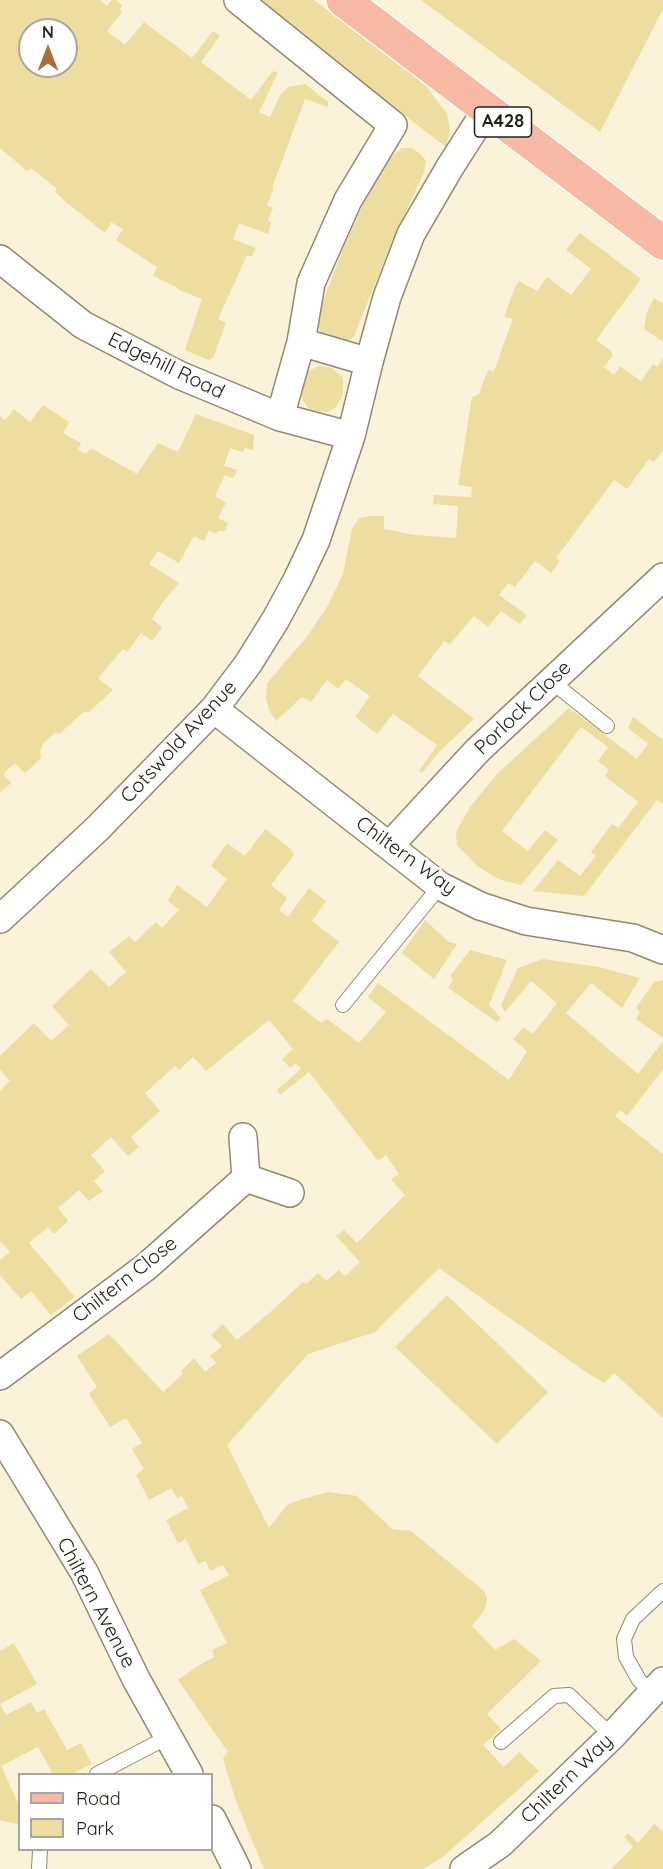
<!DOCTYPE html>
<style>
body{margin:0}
#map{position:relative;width:663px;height:1869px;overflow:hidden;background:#faf3d9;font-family:Quicksand,sans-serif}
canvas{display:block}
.legend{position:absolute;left:18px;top:1773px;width:195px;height:78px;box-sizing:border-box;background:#fff;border:2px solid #a7a6a3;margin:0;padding:8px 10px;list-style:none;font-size:18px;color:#242118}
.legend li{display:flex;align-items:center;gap:12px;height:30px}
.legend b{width:30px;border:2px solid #a7a6a3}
.north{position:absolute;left:18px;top:18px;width:60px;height:60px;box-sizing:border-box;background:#fff;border:2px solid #a7a6a3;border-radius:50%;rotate:0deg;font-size:16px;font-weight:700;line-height:24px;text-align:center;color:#242118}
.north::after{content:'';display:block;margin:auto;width:21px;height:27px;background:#ae6d36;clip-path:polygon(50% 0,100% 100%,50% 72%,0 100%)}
</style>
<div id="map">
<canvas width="663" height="1869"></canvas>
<ul class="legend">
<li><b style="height:8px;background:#f7b8a4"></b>Road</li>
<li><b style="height:16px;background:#eddd9f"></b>Park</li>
</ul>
<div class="north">N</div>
</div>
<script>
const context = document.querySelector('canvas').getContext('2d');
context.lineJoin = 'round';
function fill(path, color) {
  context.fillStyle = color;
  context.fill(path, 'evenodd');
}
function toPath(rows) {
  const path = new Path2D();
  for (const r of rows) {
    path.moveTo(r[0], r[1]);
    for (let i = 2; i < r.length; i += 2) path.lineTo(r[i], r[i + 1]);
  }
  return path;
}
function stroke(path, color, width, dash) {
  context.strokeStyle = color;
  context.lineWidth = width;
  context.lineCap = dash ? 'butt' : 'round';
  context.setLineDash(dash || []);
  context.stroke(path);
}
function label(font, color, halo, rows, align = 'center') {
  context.font = font + ' Quicksand,sans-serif';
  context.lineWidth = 6;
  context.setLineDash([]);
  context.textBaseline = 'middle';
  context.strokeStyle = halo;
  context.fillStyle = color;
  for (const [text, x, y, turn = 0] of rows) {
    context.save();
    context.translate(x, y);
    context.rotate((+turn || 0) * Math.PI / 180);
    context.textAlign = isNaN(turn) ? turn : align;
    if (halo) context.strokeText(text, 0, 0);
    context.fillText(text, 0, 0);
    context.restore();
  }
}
const green = toPath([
 [0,0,100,0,107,6,112,0,116,0,122,5,120,10,122,12,107,31,125,45,144,22,192,58,213,31,220,36,201,62,251,100,273,71,278,73,259,112,270,117,281,94,289,87,298,85,305,84,328,102,328,107,305,99,273,185,273,190,267,205,273,208,268,220,271,223,268,234,239,223,233,239,256,248,252,257,247,255,218,319,226,323,213,358,208,360,185,350,202,299,179,290,176,287,153,276,157,267,116,240,123,229,111,222,105,233,67,203,55,192,57,189,31,168,27,171,0,148],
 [30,30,66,30,66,66,30,66],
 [255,0,314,0,425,85,447,113,450,131,446,147],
 [421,0,663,0,663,9,600,132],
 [402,148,411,148,419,153,426,161,424,172,389,249,354,336,347,341,338,343,328,340,320,332,318,323,322,304,344,246,365,200,390,158],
 [580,233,641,279,596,340,610,350,613,355,604,367,614,375,620,366,641,381,653,364,657,367,663,358,663,450,654,462,649,459,627,489,614,480,556,558,560,561,551,573,535,561,515,587,508,583,499,595,527,615,520,624,501,611,488,627,474,616,450,644,444,641,418,676,474,719,440,751,422,773,419,771,437,745,393,714,377,734,355,717,370,696,346,679,338,689,327,680,311,702,302,697,276,721,270,712,266,699,267,683,306,638,327,607,343,574,352,529,359,518,372,516,384,516,384,529,415,535,456,538,458,506,433,504,434,495,471,497,472,487,458,485,472,397,479,394,488,370,494,371,513,319,504,317,516,285,519,281,537,291,547,277,571,295,591,269,566,250],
 [654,298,663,304,663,342,644,329,647,312],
 [319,366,332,368,343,378,343,395,335,408,327,412,317,411,308,408,302,399,301,385,307,372],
 [43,405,69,422,63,433,81,443,78,450,86,454,91,448,137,474,158,443,178,452,196,414,254,435,253,450,245,448,243,452,230,448,224,466,237,470,235,476,232,478,225,475,215,496,226,503,218,518,228,523,225,531,218,531,216,534,209,530,204,541,194,536,179,563,158,551,149,564,179,583,162,603,152,619,162,627,152,641,141,633,127,652,123,649,98,678,113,690,88,713,85,711,59,734,55,732,43,744,40,751,41,758,25,773,15,763,3,774,11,783,0,793,0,416,5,420,14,409,30,422],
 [569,708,637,759,648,744,628,728,633,717,663,740,663,804,657,800,584,896,533,891,558,860,580,876,596,856,591,852,612,824,618,828,638,802,605,776,609,770,598,761,608,747,581,727,502,831,528,851,545,830,558,840,521,885,498,879,477,866,457,845,456,832,470,807,497,774],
 [265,829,291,849,294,855,271,885,287,898,279,910,288,917,309,888,326,901,312,921,339,942,293,1001,321,1023,327,1019,359,1043,386,1012,368,997,378,983,509,1080,527,1051,513,1039,523,1027,533,1034,557,1003,531,981,505,1012,501,1005,518,968,543,959,599,967,640,978,622,1008,591,983,566,1013,638,1074,663,1041,663,1069,627,1116,620,1110,615,1116,663,1154,663,1418,614,1373,604,1383,586,1372,439,1268,375,1332,308,1354,227,1445,269,1528,287,1505,299,1500,328,1492,357,1496,392,1529,411,1531,484,1591,487,1599,484,1611,472,1626,495,1650,514,1639,541,1661,487,1714,501,1729,483,1745,504,1767,519,1752,539,1771,444,1856,423,1869,264,1869,237,1804,223,1759,228,1752,178,1680,196,1667,214,1657,212,1650,227,1643,200,1590,229,1575,223,1565,210,1571,206,1561,198,1564,186,1539,178,1543,166,1520,188,1508,182,1496,177,1498,171,1488,149,1500,136,1475,144,1469,132,1449,142,1443,126,1418,110,1427,89,1394,97,1387,77,1356,109,1334,163,1392,183,1374,181,1371,194,1358,205,1372,216,1363,210,1356,222,1346,211,1335,223,1324,237,1340,268,1314,303,1282,306,1284,318,1273,326,1281,339,1270,345,1276,360,1262,336,1236,344,1230,357,1243,405,1195,391,1179,399,1174,386,1155,378,1161,309,1072,280,1095,277,1090,301,1069,296,1063,290,1068,282,1059,293,1049,269,1020,206,1071,193,1057,179,1070,175,1066,145,1093,160,1111,131,1137,139,1147,128,1156,111,1137,91,1155,105,1171,94,1181,103,1191,89,1201,79,1190,58,1208,68,1221,54,1234,48,1227,29,1243,75,1297,51,1315,31,1291,21,1299,0,1275,0,1260,10,1252,0,1241,0,1091,10,1081,0,1069,0,1056,34,1023,51,1041,69,1025,52,1006,91,969,109,987,126,972,109,952,129,936,135,942,156,922,162,928,173,916,179,910,168,901,177,885,207,907,227,879,211,866,227,843,245,856],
 [425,920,449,942,457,944,434,979,402,953],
 [470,950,507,960,489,1005,501,1018,497,1022,448,988,453,979,450,976],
 [663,980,663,1038,636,1019,640,1012,636,1008,654,982],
 [447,1295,548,1392,497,1444,395,1347],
 [14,1643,37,1684,0,1704,6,1715,31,1702,37,1713,44,1709,67,1750,81,1743,92,1764,71,1774,53,1774,38,1747,1,1766,19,1805,19,1825,0,1820,0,1651],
 [654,1824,663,1832,663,1869,611,1869,633,1847,624,1837,628,1833,638,1843]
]);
const service = toPath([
 [551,681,607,726],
 [343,1005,440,886],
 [651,1693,639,1680,626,1657,624,1639,633,1619,663,1591],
 [501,1742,554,1696,569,1695,612,1736],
 [97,1774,168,1737],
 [39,1869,40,1850]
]);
const minor = toPath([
 [238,0,393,125,348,200,311,283,301,342,280,417],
 [0,259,83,325,179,375,280,417,351,436],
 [301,342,369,362],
 [214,709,440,886,480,906,526,921,633,938,663,950],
 [390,845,478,750,663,577],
 [0,919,97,829,214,709,248,664,276,619,297,580,316,540,351,436,369,362,387,297,411,234,450,167,487,109],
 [246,1178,290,1193],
 [0,1376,146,1267,246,1178,243,1137],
 [0,1434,84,1572,136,1679,189,1774],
 [212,1819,237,1869],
 [464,1869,500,1844,612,1736,663,1681]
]);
const primary = toPath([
 [343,0,663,243]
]);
const shields = [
 [503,122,57]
];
const shieldNames = [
 ["A428",503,122]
];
const streetNames = [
 ["Edgehill Road",166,366,26],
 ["Porlock Close",523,708,-44],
 ["Cotswold Avenue",179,742,-47],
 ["Chiltern Way",406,856,36],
 ["Chiltern Close",125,1280,-38],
 ["Chiltern Avenue",96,1603,62],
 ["Chiltern Way",567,1779,-44]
];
fill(green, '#eddd9f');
stroke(service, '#908972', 16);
stroke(minor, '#908972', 30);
stroke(primary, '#fff', 36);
stroke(service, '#fff', 14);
stroke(minor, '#fff', 27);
stroke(primary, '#f7b8a4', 33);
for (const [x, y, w] of shields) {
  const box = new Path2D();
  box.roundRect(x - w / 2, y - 15, w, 30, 4.5);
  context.fillStyle = '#fff';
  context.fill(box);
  stroke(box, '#242118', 1.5);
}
label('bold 18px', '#242118', null, shieldNames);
label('20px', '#242118', '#fff', streetNames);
</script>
